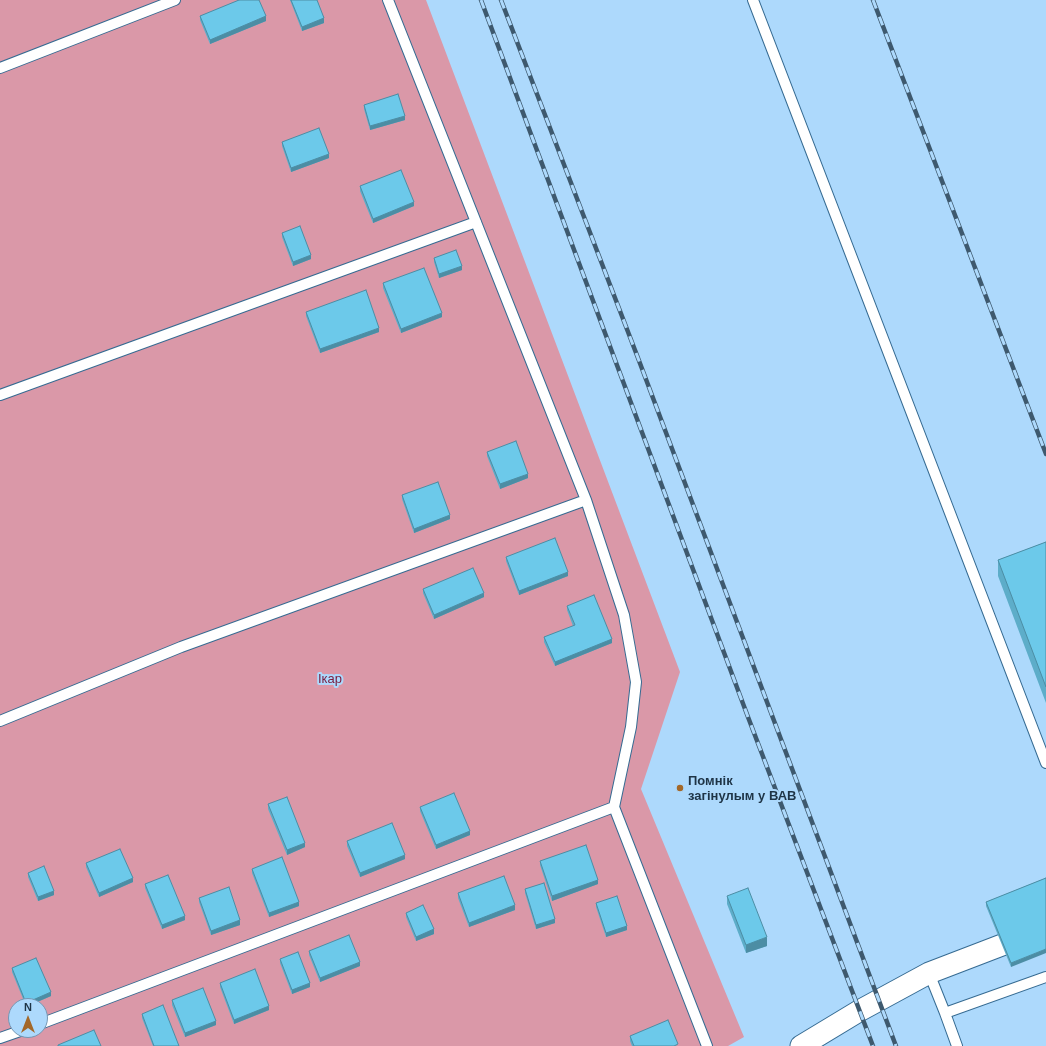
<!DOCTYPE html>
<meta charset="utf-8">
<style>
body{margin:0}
#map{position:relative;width:1046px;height:1046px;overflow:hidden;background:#add9fc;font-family:Arial,sans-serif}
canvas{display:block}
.north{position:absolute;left:8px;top:998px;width:40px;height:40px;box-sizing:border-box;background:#add9fc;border:1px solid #7497b3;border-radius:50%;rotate:0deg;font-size:11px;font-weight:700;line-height:16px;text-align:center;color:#1e3446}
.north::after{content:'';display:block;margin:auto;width:14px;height:18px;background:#a36829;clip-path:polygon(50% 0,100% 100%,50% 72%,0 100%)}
</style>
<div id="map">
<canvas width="1046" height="1046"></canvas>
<div class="north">N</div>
</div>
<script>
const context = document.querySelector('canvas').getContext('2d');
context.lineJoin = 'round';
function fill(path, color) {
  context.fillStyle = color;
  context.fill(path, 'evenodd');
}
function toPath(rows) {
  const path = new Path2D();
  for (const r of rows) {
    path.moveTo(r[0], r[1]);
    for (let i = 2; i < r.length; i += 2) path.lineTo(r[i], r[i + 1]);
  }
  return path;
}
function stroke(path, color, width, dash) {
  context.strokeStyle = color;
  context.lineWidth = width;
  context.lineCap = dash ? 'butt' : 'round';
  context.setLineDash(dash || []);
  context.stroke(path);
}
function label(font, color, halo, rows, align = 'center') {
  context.font = font + ' Arial,sans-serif';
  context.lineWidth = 4;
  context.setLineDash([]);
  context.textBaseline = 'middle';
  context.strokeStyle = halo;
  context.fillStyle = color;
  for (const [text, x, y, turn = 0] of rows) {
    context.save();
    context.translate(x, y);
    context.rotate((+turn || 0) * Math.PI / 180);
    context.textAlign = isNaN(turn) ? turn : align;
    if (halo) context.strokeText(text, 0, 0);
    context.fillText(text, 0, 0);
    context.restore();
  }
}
const green = toPath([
 [0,0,426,0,680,672,641,789,744,1037,728,1046,0,1046],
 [16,1006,40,1006,40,1030,16,1030]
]);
const lane = toPath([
 [388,0,586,500,624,615,636,682,631,727,614,807,707,1046],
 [753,0,1046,763],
 [0,68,175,0],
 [0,395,476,222],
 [0,721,181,647,586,500],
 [929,973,945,1013,1046,977],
 [945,1013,957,1046],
 [40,1024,614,807],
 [0,1038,23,1030]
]);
const street = toPath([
 [801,1046,859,1011,929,973,1002,945]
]);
const rail = toPath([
 [481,0,748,717,873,1046],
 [501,0,638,358,896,1046],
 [873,0,1046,454]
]);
const wall = toPath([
 [290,0,317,0,324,23,302,31],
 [200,16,266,21,210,44,200,20],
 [364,105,405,120,370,130,364,109],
 [282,142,329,158,291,172,282,146],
 [360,186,414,206,373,223,360,191],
 [282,233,311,259,293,266,282,237],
 [434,258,462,270,439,278,434,262],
 [383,283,442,317,401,333,383,288],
 [306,312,379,332,320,353,306,316],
 [487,452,528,478,500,489,487,456],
 [402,495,450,519,414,533,402,499],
 [1046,542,1046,703,998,576,998,560],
 [506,557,568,576,519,595,506,561],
 [423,589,484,597,434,619,423,593],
 [567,606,612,643,555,666,544,642,544,637,573,626,567,610],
 [268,804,305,847,287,855,268,809],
 [420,807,470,835,436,849,420,811],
 [347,841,405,859,360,877,347,846],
 [540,861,598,884,552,901,540,865],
 [86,863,133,882,99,897,86,867],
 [252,869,299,906,269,917,252,873],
 [28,873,54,895,38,901,28,877],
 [1046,878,1011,967,986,906,986,902],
 [145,884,185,920,162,929,145,888],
 [525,889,555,923,536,929,525,893],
 [458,893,515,910,469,927,458,898],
 [727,896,767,946,746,953,727,904],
 [199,898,240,925,211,935,199,902],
 [596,903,627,930,606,937,596,907],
 [406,913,434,934,416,941,406,917],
 [309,951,360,966,320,982,309,955],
 [280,959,310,987,292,994,280,963],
 [12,968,51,996,28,1006,26,1006,12,972],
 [220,983,269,1010,234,1024,220,987],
 [172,1000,216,1025,185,1037,172,1005],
 [142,1014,179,1046,153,1046,142,1018],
 [630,1036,678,1046,632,1046,630,1041]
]);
const shadedWall = toPath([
 [266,16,266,21,210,44,210,40],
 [324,18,324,23,302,31,302,27],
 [405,116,405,120,370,130,370,126],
 [329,154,329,158,291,172,291,168],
 [414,202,414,206,373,223,373,219],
 [311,255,311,259,293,266,293,262],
 [462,266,462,270,439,278,439,274],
 [442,313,442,317,401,333,401,329],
 [379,328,379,332,320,353,320,349],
 [528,474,528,478,500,489,500,484],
 [450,515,450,519,414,533,414,529],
 [568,572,568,576,519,595,519,591],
 [484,593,484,597,434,619,434,615],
 [612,639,612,643,555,666,555,662],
 [470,831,470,835,436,849,436,845],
 [305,843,305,847,287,855,287,850],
 [405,855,405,859,360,877,360,873],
 [133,878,133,882,99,897,99,893],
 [598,880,598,884,552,901,552,896],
 [54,891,54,895,38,901,38,897],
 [299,902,299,906,269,917,269,913],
 [515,905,515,910,469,927,469,923],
 [185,916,185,920,162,929,162,925],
 [555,919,555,923,536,929,536,925],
 [240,920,240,925,211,935,211,931],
 [627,926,627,930,606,937,606,933],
 [434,929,434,934,416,941,416,937],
 [767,937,767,946,746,953,746,945],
 [1046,949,1046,953,1011,967,1011,963],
 [360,962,360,966,320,982,320,978],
 [310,983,310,987,292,994,292,990],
 [51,992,51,996,28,1006,26,1006,26,1003],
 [269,1006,269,1010,234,1024,234,1020],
 [216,1021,216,1025,185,1037,185,1033]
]);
const building = toPath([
 [239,0,259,0,266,16,210,40,200,16,239,0],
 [291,0,317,0,324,18,302,27,291,0],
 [398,94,405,116,370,126,364,105,398,94],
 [319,128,329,154,291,168,282,142,319,128],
 [401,170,414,202,373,219,360,186,401,170],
 [300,226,311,255,293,262,282,233,300,226],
 [456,250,462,266,439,274,434,258,456,250],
 [424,268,442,313,401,329,383,283,424,268],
 [366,290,379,328,320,349,306,312,366,290],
 [516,441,528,474,500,484,487,452,516,441],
 [438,482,450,515,414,529,402,495,438,482],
 [555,538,568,572,519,591,506,557,555,538],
 [1046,542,1046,687,998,560,1046,542],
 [473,568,484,593,434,615,423,589,473,568],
 [594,595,612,639,555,662,544,637,575,625,567,606,594,595],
 [454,793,470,831,436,845,420,807,454,793],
 [287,797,305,843,287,850,268,804,287,797],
 [392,823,405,855,360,873,347,841,392,823],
 [586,845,598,880,552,896,540,861,586,845],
 [120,849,133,878,99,893,86,863,120,849],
 [282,857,299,902,269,913,252,869,282,857],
 [44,866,54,891,38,897,28,873,44,866],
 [168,875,185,916,162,925,145,884,168,875],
 [504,876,515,905,469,923,458,893,504,876],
 [1046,878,1046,949,1011,963,986,902,1046,878],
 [544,883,555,919,536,925,525,889,544,883],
 [229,887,240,920,211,931,199,898,229,887],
 [748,888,767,937,746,945,727,896,748,888],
 [617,896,627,926,606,933,596,903,617,896],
 [423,905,434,929,416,937,406,913,423,905],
 [349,935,360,962,320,978,309,951,349,935],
 [298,952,310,983,292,990,280,959,298,952],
 [36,958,51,992,26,1003,12,968,36,958],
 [255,969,269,1006,234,1020,220,983,255,969],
 [203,988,216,1021,185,1033,172,1000,203,988],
 [163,1005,179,1046,154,1046,142,1014,163,1005],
 [668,1020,678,1044,674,1046,634,1046,630,1036,668,1020],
 [94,1030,101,1046,58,1046,58,1045,94,1030]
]);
const markers = [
 [680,788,4,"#a36829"]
];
const parkNames = [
 ["Ікар",330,679]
];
const poiNames = [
 ["Помнік",688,781],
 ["загінулым у ВАВ",688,796]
];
fill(green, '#da98a8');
stroke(lane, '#366b92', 12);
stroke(street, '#366b92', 23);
stroke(lane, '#fff', 10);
stroke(street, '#fff', 21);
stroke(rail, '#3e596e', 4.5);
stroke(rail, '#add9fc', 3, [9]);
fill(wall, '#5dadc9');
fill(shadedWall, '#4c8da4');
fill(building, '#6cc9ea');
stroke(building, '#4c8da4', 1);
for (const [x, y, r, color] of markers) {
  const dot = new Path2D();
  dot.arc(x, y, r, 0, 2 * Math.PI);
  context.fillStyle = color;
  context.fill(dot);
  stroke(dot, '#add9fc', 1.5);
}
label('13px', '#791c3e', '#add9fc', parkNames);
label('bold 13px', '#1e3446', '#add9fc', poiNames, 'left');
</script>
